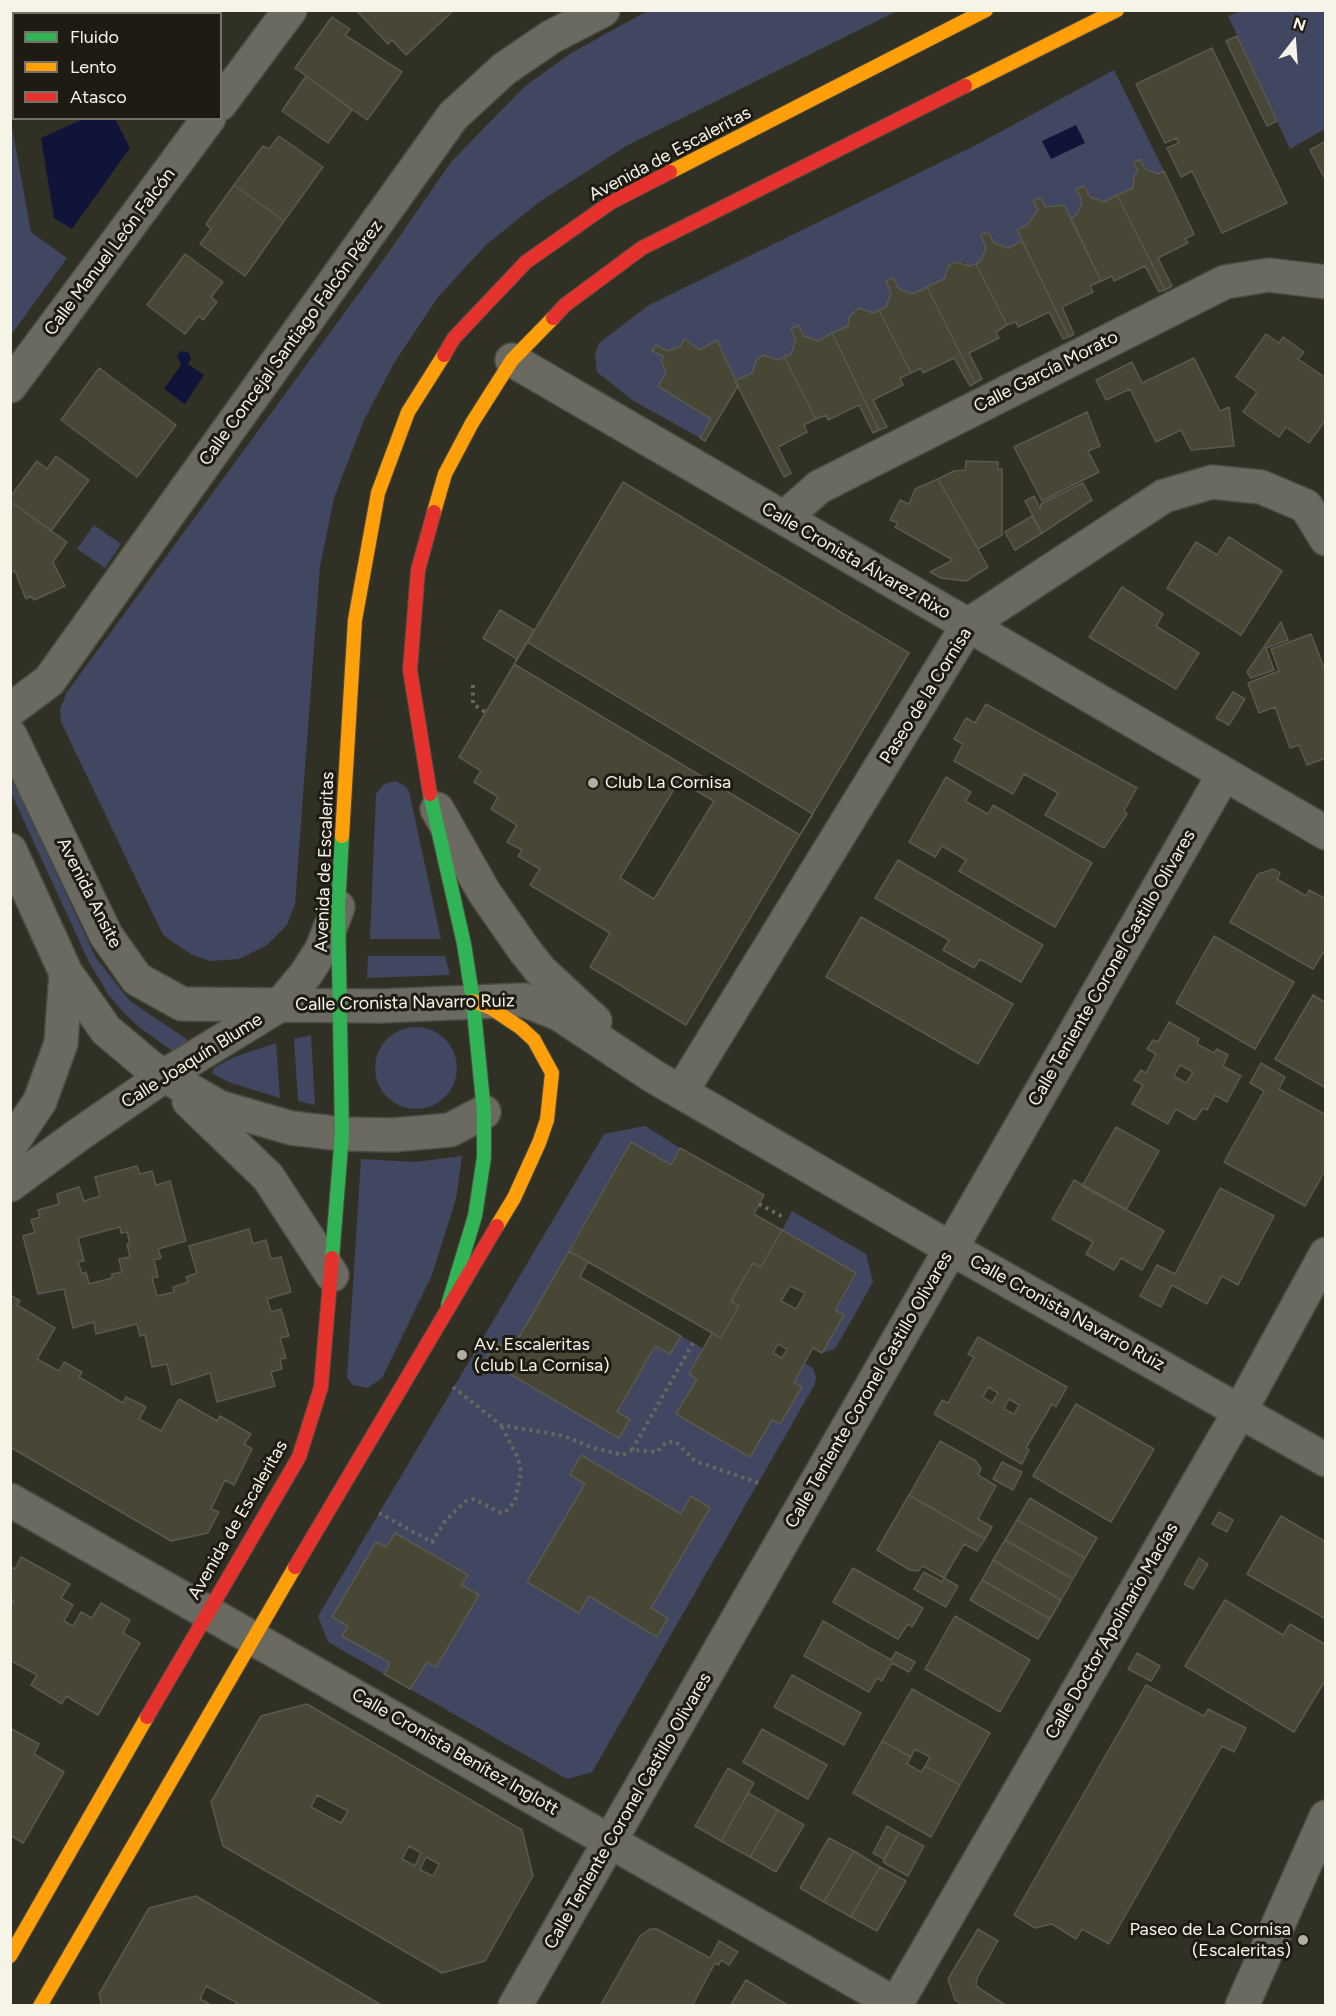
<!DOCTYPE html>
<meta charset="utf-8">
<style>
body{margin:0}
#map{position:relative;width:1336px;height:2016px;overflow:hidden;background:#313024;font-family:Figtree,sans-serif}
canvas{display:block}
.frame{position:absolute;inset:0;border:12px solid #f6f4e7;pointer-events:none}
.legend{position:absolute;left:12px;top:12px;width:210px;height:108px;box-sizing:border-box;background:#1d1b12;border:2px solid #747267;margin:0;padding:8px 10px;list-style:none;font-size:18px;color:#f6f4e7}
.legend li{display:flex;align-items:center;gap:12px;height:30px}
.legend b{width:30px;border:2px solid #747267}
.north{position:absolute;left:1264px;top:12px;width:60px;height:60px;-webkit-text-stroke:4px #1d1b12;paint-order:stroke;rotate:17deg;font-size:16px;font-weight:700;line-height:24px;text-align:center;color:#f6f4e7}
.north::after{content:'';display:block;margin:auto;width:21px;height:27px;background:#f6f4e7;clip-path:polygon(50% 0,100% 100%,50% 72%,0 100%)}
</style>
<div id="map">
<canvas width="1336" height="2016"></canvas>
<div class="frame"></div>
<ul class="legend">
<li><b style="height:8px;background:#30b455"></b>Fluido</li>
<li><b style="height:8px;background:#ff9f0a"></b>Lento</li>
<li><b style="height:8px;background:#e5322d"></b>Atasco</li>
</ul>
<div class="north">N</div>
</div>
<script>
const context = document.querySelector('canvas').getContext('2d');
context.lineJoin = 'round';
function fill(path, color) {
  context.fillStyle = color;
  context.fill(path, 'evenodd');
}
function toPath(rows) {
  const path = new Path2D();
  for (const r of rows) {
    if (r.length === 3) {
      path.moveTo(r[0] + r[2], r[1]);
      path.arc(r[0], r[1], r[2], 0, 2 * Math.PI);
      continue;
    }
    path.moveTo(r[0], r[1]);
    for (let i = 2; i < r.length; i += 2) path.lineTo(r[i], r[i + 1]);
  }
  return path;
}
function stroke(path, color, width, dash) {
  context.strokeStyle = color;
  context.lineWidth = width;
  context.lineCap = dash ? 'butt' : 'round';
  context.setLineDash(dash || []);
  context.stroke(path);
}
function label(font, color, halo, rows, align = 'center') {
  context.font = font + ' Figtree,sans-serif';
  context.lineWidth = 6;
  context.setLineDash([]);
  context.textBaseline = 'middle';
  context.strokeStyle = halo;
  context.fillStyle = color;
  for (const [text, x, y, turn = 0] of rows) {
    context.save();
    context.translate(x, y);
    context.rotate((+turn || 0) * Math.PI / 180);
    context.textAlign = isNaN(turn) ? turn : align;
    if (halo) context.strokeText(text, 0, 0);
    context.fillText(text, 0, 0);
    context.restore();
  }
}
const green = toPath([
 [649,10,897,11,626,146,538,203,486,245,438,297,394,363,364,420,334,498,320,566,295,904,287,925,267,945,239,959,210,961,192,955,163,935,61,722,60,709,67,692,386,256,451,162,524,87,571,53],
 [1243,10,1325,11,1325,129,1290,149,1228,16],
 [1114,70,1164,171,1158,174,1145,169,1140,159,1133,188,1104,202,1090,197,1084,186,1077,189,1082,201,1077,215,1071,218,1064,205,1045,207,1041,198,1034,201,1038,210,1026,226,1017,230,1022,241,1008,248,994,243,988,232,981,235,986,247,981,261,970,266,963,262,949,265,944,279,913,294,899,289,893,278,886,281,891,293,886,307,873,313,859,308,849,317,848,326,818,341,804,336,798,326,791,329,796,340,791,354,778,360,765,355,757,359,752,373,735,381,717,340,700,350,684,340,681,346,667,351,653,351,663,356,662,363,666,373,659,386,711,419,700,438,632,400,597,372,595,354,599,343,649,305,976,145],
 [10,116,31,232,67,258,11,335],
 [94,525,121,544,105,568,77,549],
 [10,775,96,958,130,1001,188,1040,174,1052,140,1028,125,1014,108,994,89,962,11,793],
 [395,781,405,786,409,791,441,939,370,939,376,794,384,784],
 [368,956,445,956,450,975,367,978],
 [416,1068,41],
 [311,1035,315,1105,298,1101,294,1039],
 [276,1043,280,1098,231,1083,212,1073,214,1068,234,1057],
 [645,1126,680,1148,671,1165,631,1142,511,1351,496,1343,486,1360,619,1438,630,1420,617,1412,655,1346,670,1354,681,1336,704,1349,689,1373,697,1379,676,1414,750,1457,772,1420,780,1424,802,1387,794,1382,804,1363,813,1368,816,1377,815,1384,592,1772,567,1779,410,1689,427,1662,436,1667,478,1595,461,1585,467,1575,395,1533,386,1547,376,1542,343,1636,390,1663,384,1674,328,1642,318,1616,604,1134],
 [581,1455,681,1514,691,1496,710,1508,651,1608,657,1636,589,1596,579,1613,527,1582,585,1484,570,1475],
 [462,1156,456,1199,432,1275,382,1378,368,1388,353,1385,347,1378,361,1159,416,1162],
 [792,1211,866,1254,873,1282,835,1349,822,1353,844,1315,835,1310,856,1273,782,1230]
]);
const water = toPath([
 [85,118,115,119,130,148,72,229,54,218,41,138],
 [1076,125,1085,143,1051,159,1042,141],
 [181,351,189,353,191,359,188,364,204,375,185,404,164,389,181,365,177,356]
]);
const building = toPath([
 [16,10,147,10,147,14,16,14,16,10],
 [356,10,454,10,406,55,392,40,388,44,356,10],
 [332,17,350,29,345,35,402,72,367,120,295,68,332,17],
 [1237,36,1277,121,1267,126,1226,41,1237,36],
 [1212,48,1287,203,1222,233,1192,171,1181,177,1167,148,1179,143,1176,138,1165,143,1136,84,1212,48],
 [306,76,352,110,328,143,282,111,306,76],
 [279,136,323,167,284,221,234,185,263,146,269,149,279,136],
 [1326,141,1326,181,1310,150,1326,141],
 [1140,159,1145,169,1158,174,1164,171,1194,234,1185,239,1188,243,1158,258,1172,286,1165,290,1117,195,1133,188,1134,176,1138,171,1133,162,1140,159],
 [234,185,284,221,245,276,200,244,211,229,206,224,234,185],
 [1084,186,1090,197,1104,202,1117,195,1165,290,1159,292,1145,266,1114,281,1112,276,1101,281,1071,218,1077,215,1082,201,1076,189,1084,186],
 [1041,198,1045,207,1064,205,1101,281,1090,286,1093,292,1062,307,1074,334,1069,337,1017,230,1026,226,1038,210,1033,201,1041,198],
 [988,232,994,243,1008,248,1022,241,1069,337,1063,339,1049,312,1018,327,1016,322,1007,325,976,264,981,261,986,247,981,235,988,232],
 [185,254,223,282,211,297,217,302,203,320,199,316,185,334,147,305,185,254],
 [956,262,970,266,976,264,1007,325,996,332,999,338,969,353,982,379,975,383,927,287,944,279,949,265,956,262],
 [893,278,899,289,913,294,927,287,975,383,970,386,954,358,923,373,921,368,911,373,879,310,886,307,891,293,886,281,893,278],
 [859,308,873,313,879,310,911,373,900,378,903,385,873,400,887,427,879,430,832,333,848,326,849,317,859,308],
 [798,325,804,336,818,341,832,333,879,430,873,433,859,405,828,420,826,415,816,419,784,357,791,354,796,340,791,329,798,325],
 [1266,334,1279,343,1283,337,1304,352,1298,359,1326,378,1326,419,1309,443,1286,427,1279,437,1243,412,1257,392,1236,377,1266,334],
 [684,339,700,350,717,340,738,386,705,441,700,438,711,419,658,386,666,373,662,363,663,356,652,351,656,345,667,351,681,346,684,339],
 [764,355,778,360,784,357,816,419,804,425,807,432,778,447,791,473,784,477,735,381,752,373,757,359,764,355],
 [1194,358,1220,411,1229,407,1234,446,1191,450,1181,430,1156,442,1130,389,1106,400,1096,380,1132,362,1142,383,1194,358],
 [99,368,176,425,137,477,61,420,99,368],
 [1087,412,1100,446,1088,451,1099,472,1042,501,1014,447,1087,412],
 [56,456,89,480,51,531,10,501,10,497,37,461,47,469,56,456],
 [966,461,998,462,998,470,1002,469,1002,535,978,549,938,479,954,471,965,470,966,461],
 [938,479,988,567,966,581,941,578,930,572,953,560,895,527,898,523,890,520,900,500,909,504,915,489,938,479],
 [623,482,909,653,686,1025,590,967,610,933,530,885,540,869,518,856,522,850,507,842,517,825,491,809,498,797,474,782,481,771,459,757,623,482],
 [1083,483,1092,500,1042,533,1025,501,1034,496,1040,509,1041,504,1083,483],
 [10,501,67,542,53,562,65,586,34,600,31,596,26,599,15,571,10,572,10,501],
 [1032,516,1042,533,1015,550,1005,532,1032,516],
 [1229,537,1282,571,1241,635,1167,588,1196,542,1217,555,1229,537],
 [1122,587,1163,614,1156,626,1199,653,1176,689,1089,637,1122,587],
 [500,610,534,630,517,659,483,638,500,610],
 [1281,622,1288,640,1266,648,1274,670,1251,678,1247,672,1281,622],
 [1311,634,1326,673,1326,758,1307,765,1299,745,1290,748,1275,707,1259,713,1248,683,1279,671,1271,649,1311,634],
 [527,642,813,814,800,835,514,664,527,642],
 [1233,692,1245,699,1229,725,1216,718,1233,692],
 [986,704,1137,788,1124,811,1127,814,1104,848,1045,815,1058,793,1024,774,1013,794,954,761,963,744,954,739,966,718,975,723,986,704],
 [946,777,971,792,965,801,988,814,993,805,1092,863,1055,927,959,871,966,860,942,846,935,857,909,842,946,777],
 [679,781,714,801,654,899,620,878,679,781],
 [898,860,1043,945,1021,982,980,959,974,968,943,950,949,940,875,898,898,860],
 [1274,869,1280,873,1277,879,1306,896,1309,890,1326,899,1326,948,1313,969,1230,922,1258,874,1274,869],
 [861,917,1013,1004,978,1064,826,977,861,917],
 [1214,936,1294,982,1255,1049,1176,1003,1214,936],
 [1313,995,1326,1003,1326,1088,1275,1059,1313,995],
 [1169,1022,1199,1039,1197,1044,1214,1053,1217,1049,1228,1055,1223,1066,1241,1076,1227,1102,1215,1095,1207,1110,1203,1108,1195,1120,1176,1109,1168,1124,1132,1104,1143,1085,1134,1080,1141,1070,1146,1073,1156,1054,1147,1049,1153,1040,1158,1042,1169,1022],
 [1180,1065,1193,1072,1186,1083,1174,1076,1180,1065],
 [1261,1063,1285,1077,1279,1089,1326,1115,1326,1169,1305,1206,1224,1162,1264,1091,1250,1083,1261,1063],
 [1116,1127,1159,1151,1126,1210,1082,1186,1116,1127],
 [631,1142,671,1165,680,1148,764,1195,754,1214,782,1230,761,1267,753,1263,731,1301,739,1306,721,1338,569,1251,631,1142],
 [137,1166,140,1174,152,1171,156,1185,170,1181,186,1241,158,1249,161,1258,154,1260,158,1277,152,1278,157,1296,174,1292,173,1287,188,1282,186,1277,197,1273,189,1246,249,1229,253,1244,266,1240,271,1259,281,1257,291,1292,267,1299,271,1312,281,1309,289,1336,280,1338,286,1358,280,1359,282,1369,271,1372,275,1386,217,1402,210,1373,172,1385,167,1364,152,1367,145,1335,140,1336,137,1324,96,1334,94,1322,73,1328,64,1289,38,1294,23,1236,35,1232,31,1220,40,1217,38,1210,59,1204,57,1194,79,1187,84,1201,100,1196,95,1177,137,1166],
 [120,1227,121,1233,127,1232,130,1244,127,1244,130,1257,119,1259,122,1272,112,1274,112,1278,89,1284,86,1272,82,1274,78,1262,84,1261,78,1238,120,1227],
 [1074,1180,1164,1231,1142,1270,1121,1258,1114,1270,1086,1254,1093,1242,1052,1219,1074,1180],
 [1220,1188,1274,1216,1238,1285,1222,1276,1207,1304,1172,1285,1161,1307,1140,1296,1157,1265,1175,1274,1220,1188],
 [782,1230,856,1273,835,1310,844,1315,822,1353,813,1348,794,1382,802,1387,780,1424,772,1420,750,1457,676,1414,697,1379,689,1374,712,1333,721,1338,739,1306,731,1301,753,1263,761,1267,782,1230],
 [790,1286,805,1293,796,1309,781,1301,790,1286],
 [778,1344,787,1349,782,1358,773,1353,778,1344],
 [569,1251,588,1262,580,1277,681,1336,670,1354,655,1346,617,1412,630,1419,619,1438,486,1360,496,1342,511,1351,569,1251],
 [10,1295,20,1301,17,1305,55,1328,37,1359,59,1371,64,1362,82,1372,79,1377,123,1403,126,1397,146,1407,139,1419,161,1431,179,1399,217,1421,220,1416,251,1434,244,1444,252,1449,234,1485,225,1480,211,1509,219,1512,208,1533,171,1541,10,1447,10,1295],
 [978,1337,1067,1387,1056,1407,1052,1404,1026,1448,1029,1450,1022,1464,934,1414,942,1400,948,1403,974,1357,968,1354,978,1337],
 [988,1387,998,1393,992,1403,983,1397,988,1387],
 [1009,1399,1019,1405,1014,1414,1004,1409,1009,1399],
 [1076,1404,1154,1449,1111,1522,1033,1476,1076,1404],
 [940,1441,976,1461,981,1469,978,1475,996,1486,978,1519,992,1527,985,1539,909,1495,940,1441],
 [581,1455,681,1514,691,1496,710,1508,651,1608,668,1618,657,1637,589,1596,579,1613,527,1582,585,1484,570,1475,581,1455],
 [1002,1462,1022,1472,1013,1490,993,1479,1002,1462],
 [909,1495,985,1539,977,1551,964,1544,944,1578,923,1566,918,1571,910,1570,877,1550,909,1495],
 [1030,1498,1097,1538,1085,1558,1017,1520,1030,1498],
 [1219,1512,1233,1520,1227,1532,1212,1524,1219,1512],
 [1281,1516,1326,1542,1326,1619,1247,1574,1281,1516],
 [1017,1520,1085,1558,1073,1579,1005,1540,1017,1520],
 [395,1533,468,1575,461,1585,479,1595,436,1667,427,1662,410,1689,384,1674,390,1663,342,1636,348,1626,332,1617,376,1542,386,1547,395,1533],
 [1005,1540,1073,1579,1061,1600,993,1560,1005,1540],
 [21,1557,70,1584,61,1598,73,1605,64,1621,73,1626,81,1612,92,1618,101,1603,130,1620,123,1633,140,1643,98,1715,66,1696,62,1704,31,1685,37,1675,10,1660,10,1606,14,1601,10,1599,10,1567,15,1569,21,1557],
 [1199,1558,1208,1564,1193,1589,1184,1584,1199,1558],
 [993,1560,1061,1600,1050,1619,982,1580,993,1560],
 [853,1568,923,1608,912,1627,908,1624,898,1639,833,1602,853,1568],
 [924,1572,942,1582,944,1578,958,1586,946,1607,914,1589,924,1572],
 [982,1580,1050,1619,1038,1639,970,1600,982,1580],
 [1225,1600,1283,1635,1290,1624,1326,1645,1326,1679,1294,1732,1185,1666,1225,1600],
 [955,1616,1030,1660,1000,1712,925,1669,955,1616],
 [823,1621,891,1660,896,1652,915,1662,909,1672,892,1663,882,1681,877,1678,869,1692,804,1656,823,1621],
 [1137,1653,1160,1666,1151,1681,1128,1669,1137,1653],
 [792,1675,861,1713,844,1745,774,1707,792,1675],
 [1146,1685,1204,1716,1208,1709,1246,1728,1234,1752,1222,1746,1109,1944,1082,1929,1076,1939,1052,1924,1035,1928,1014,1915,1146,1685],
 [912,1689,990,1733,960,1785,925,1766,930,1757,915,1749,911,1757,882,1741,912,1689],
 [307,1704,522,1830,533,1876,485,1961,442,1973,223,1846,211,1802,261,1716,307,1704],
 [317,1795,348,1811,341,1823,311,1807,317,1795],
 [409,1846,421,1853,415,1866,402,1859,409,1846],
 [426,1857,439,1864,433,1876,420,1870,426,1857],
 [10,1728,39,1744,34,1754,64,1772,23,1843,10,1835,10,1728],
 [762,1729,827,1765,808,1799,743,1762,762,1729],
 [882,1741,911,1757,907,1764,921,1772,925,1766,960,1785,931,1837,853,1793,882,1741],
 [728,1768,754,1783,721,1841,695,1826,728,1768],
 [748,1793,778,1810,750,1857,721,1841,748,1793],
 [778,1810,804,1825,776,1872,750,1857,778,1810],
 [887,1826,899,1833,884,1859,873,1853,887,1826],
 [899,1833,924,1846,908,1876,883,1862,899,1833],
 [829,1838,854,1851,824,1902,800,1888,829,1838],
 [854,1851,880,1867,851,1917,824,1902,854,1851],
 [880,1867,906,1881,877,1931,851,1917,880,1867],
 [196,1896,376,2002,383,2006,235,2006,237,2003,206,1986,200,1999,213,2006,102,2006,99,1994,149,1908,196,1896],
 [650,1929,657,1929,710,1958,719,1941,738,1952,729,1965,721,1960,719,1965,715,1963,692,2006,600,2006,640,1936,650,1929],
 [978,1929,998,1941,977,1978,976,1986,1007,2006,964,2006,955,2000,948,1979,978,1929],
 [746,1980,789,2006,730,2006,746,1980]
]);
const path = toPath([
 [10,284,12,283],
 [473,685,473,704,485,712],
 [759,1204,783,1217],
 [693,1343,632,1450,657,1452,666,1442,676,1442,695,1461,759,1483],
 [453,1387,501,1425,564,1436,591,1447,623,1455,632,1450],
 [379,1513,432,1542,445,1521,466,1501,474,1499,501,1513,507,1510,515,1501,521,1472,518,1458,501,1425]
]);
const street = toPath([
 [220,104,290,10],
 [512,360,1326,833],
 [10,386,209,118],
 [784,518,819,487,1225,282,1269,275,1326,282],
 [10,710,49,681,453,116,504,69,551,37,603,10],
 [10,735,106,935,137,979,182,1004,380,1006,524,1000,559,1014,653,1076,950,1248,1326,1460],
 [437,809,484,892,525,951,541,971,595,1021],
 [10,850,66,973,106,1030,150,1067,219,1107,291,1128,342,1134,393,1135,450,1130,484,1112],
 [681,1092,968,625,1164,496,1212,482,1261,487,1306,506,1326,539],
 [189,1101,268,1177,332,1275],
 [10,1146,40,1101,61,1043,66,973],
 [10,1185,81,1133,164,1076,280,1005,306,974,322,949,338,907],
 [10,1500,899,2006],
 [515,2006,1224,774],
 [895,2006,1240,1411,1326,1254],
 [1242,2006,1326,1817]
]);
const fast = toPath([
 [430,794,464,944,473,1001,484,1112,484,1157,475,1216,448,1305],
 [332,1258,342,1134,338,906,342,836]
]);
const slow = toPath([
 [965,86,1117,10],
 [670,172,986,10],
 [434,512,445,474,472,423,512,360,553,318],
 [342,836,355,620,378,493,408,412,444,355],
 [473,1001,491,1008,521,1028,534,1040,552,1073,547,1120,539,1143,514,1198,497,1226],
 [10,1956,147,1717],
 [40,2006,295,1567]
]);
const jam = toPath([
 [553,318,565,305,642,248,965,86],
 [444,355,454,338,526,262,610,203,670,172],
 [430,794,410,670,418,570,434,512],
 [295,1567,497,1226],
 [147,1717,299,1457,321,1387,332,1258]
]);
const markers = [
 [593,783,6,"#b1afa3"],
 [462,1355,6,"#b1afa3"],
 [1303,1940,6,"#b1afa3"]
];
const streetNames = [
 ["Avenida de Escaleritas",670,154,-28],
 ["Calle Manuel León Falcón",110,252,-53],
 ["Calle Concejal Santiago Falcón Pérez",291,343,-54],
 ["Calle García Morato",1046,372,-27],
 ["Calle Cronista Álvarez Rixo",856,561,30],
 ["Paseo de la Cornisa",926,696,-58],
 ["Avenida de Escaleritas",325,862,-88],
 ["Avenida Ansite",89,893,63],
 ["Calle Teniente Coronel Castillo Olivares",1112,968,-60],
 ["Calle Cronista Navarro Ruiz",405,1003,-1],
 ["Calle Joaquín Blume",192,1061,-32],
 ["Calle Cronista Navarro Ruiz",1067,1313,29],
 ["Calle Teniente Coronel Castillo Olivares",869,1390,-60],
 ["Avenida de Escaleritas",238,1520,-60],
 ["Calle Doctor Apolinario Macías",1112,1631,-60],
 ["Calle Cronista Benítez Inglott",455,1752,30],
 ["Calle Teniente Coronel Castillo Olivares",628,1811,-60]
];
const poiNames = [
 ["Club La Cornisa",605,783],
 ["Av. Escaleritas",474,1345],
 ["(club La Cornisa)",474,1366],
 ["Paseo de La Cornisa",1291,1930,"right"],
 ["(Escaleritas)",1291,1951,"right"]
];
fill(green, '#414761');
fill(water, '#111439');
fill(building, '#484635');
stroke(building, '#5a594f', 1.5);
stroke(street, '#4d4c41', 36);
stroke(fast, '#4d4c41', 16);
stroke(slow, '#4d4c41', 16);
stroke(jam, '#4d4c41', 16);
stroke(path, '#686760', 4, [3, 4.5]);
stroke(street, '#6b6a61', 33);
stroke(fast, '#30b455', 14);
stroke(slow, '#ff9f0a', 14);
stroke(jam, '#e5322d', 14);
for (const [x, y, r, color] of markers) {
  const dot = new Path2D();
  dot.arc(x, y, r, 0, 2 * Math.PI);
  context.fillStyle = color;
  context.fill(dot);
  stroke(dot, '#1d1b12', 2);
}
label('18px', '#f6f4e7', '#1d1b12', streetNames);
label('18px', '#f6f4e7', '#1d1b12', poiNames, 'left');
</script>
